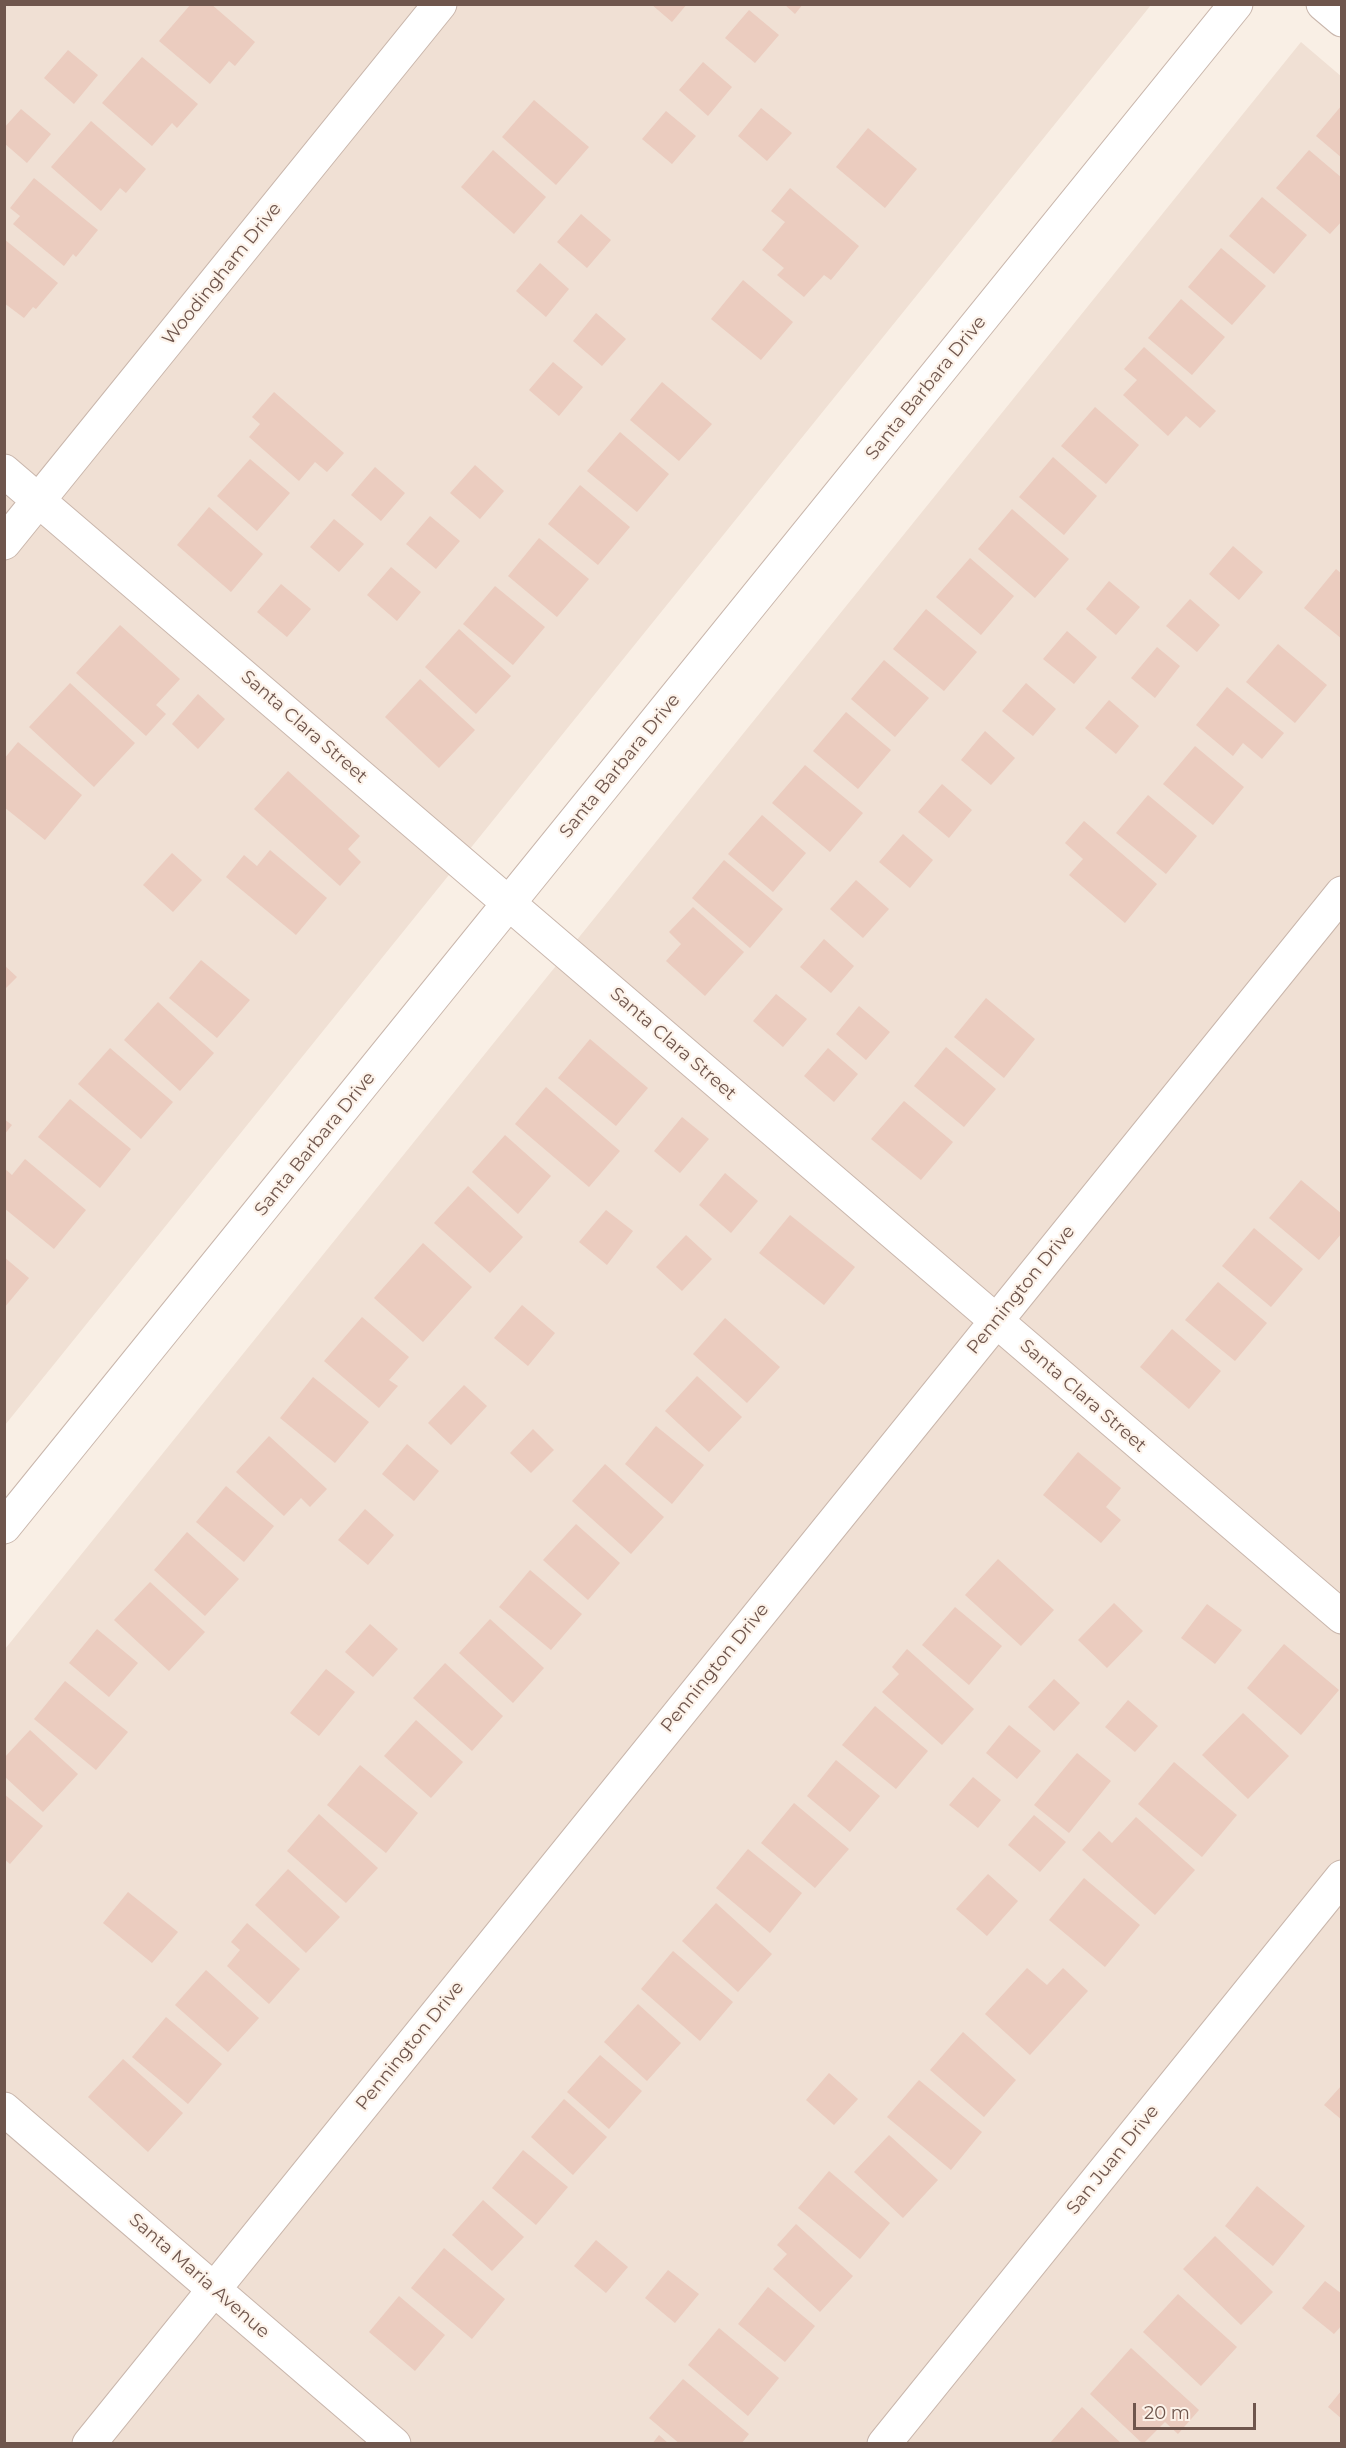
<!DOCTYPE html>
<style>
body{margin:0}
#map{position:relative;width:1346px;height:2448px;overflow:hidden;background:#f9efe5;font-family:Montserrat,sans-serif}
canvas{display:block}
.frame{position:absolute;inset:0;border:6px solid #6f564d;pointer-events:none}
.scale{position:absolute;left:1133px;top:2403px;width:123px;height:27px;box-sizing:border-box;border:3px solid #6f564d;border-top:0;padding-left:8px;font-size:18px;line-height:21px;white-space:nowrap;color:#6f564d;-webkit-text-stroke:4px #fdf3ea;paint-order:stroke}
</style>
<div id="map">
<canvas width="1346" height="2448"></canvas>
<div class="frame"></div>
<div class="scale">20 m</div>
</div>
<script>
const context = document.querySelector('canvas').getContext('2d');
context.lineJoin = 'round';
function fill(path, color) {
  context.fillStyle = color;
  context.fill(path, 'evenodd');
}
function toPath(rows) {
  const path = new Path2D();
  for (const r of rows) {
    path.moveTo(r[0], r[1]);
    for (let i = 2; i < r.length; i += 2) path.lineTo(r[i], r[i + 1]);
  }
  return path;
}
function stroke(path, color, width, dash) {
  context.strokeStyle = color;
  context.lineWidth = width;
  context.lineCap = dash ? 'butt' : 'round';
  context.setLineDash(dash || []);
  context.stroke(path);
}
function label(font, color, halo, rows, align = 'center') {
  context.font = font + ' Montserrat,sans-serif';
  context.lineWidth = 4.5;
  context.setLineDash([]);
  context.textBaseline = 'middle';
  context.strokeStyle = halo;
  context.fillStyle = color;
  for (const [text, x, y, turn = 0] of rows) {
    context.save();
    context.translate(x, y);
    context.rotate((+turn || 0) * Math.PI / 180);
    context.textAlign = isNaN(turn) ? turn : align;
    if (halo) context.strokeText(text, 0, 0);
    context.fillText(text, 0, 0);
    context.restore();
  }
}
const residential = toPath([
 [5,5,1151,5,5,1425],
 [1301,42,1342,77,1341,2443,5,2444,5,1649]
]);
const building = toPath([
 [191,4,211,4,255,42,235,66,229,61,210,84,159,41],
 [651,4,687,4,672,22],
 [784,4,803,4,795,14],
 [749,10,779,35,755,63,725,38],
 [68,50,98,75,74,104,44,78],
 [142,57,198,104,177,128,172,123,152,146,102,103],
 [703,62,732,87,708,116,679,90],
 [534,100,589,147,556,185,502,137],
 [1342,105,1342,158,1316,136],
 [761,108,792,133,767,161,738,136],
 [21,109,51,134,27,163,4,143,4,128],
 [666,111,696,136,672,164,642,139],
 [91,121,146,169,126,193,120,188,101,211,51,167],
 [868,128,917,169,885,208,836,167],
 [493,150,546,197,514,234,461,187],
 [1309,150,1342,178,1342,221,1330,234,1276,188],
 [34,178,98,230,76,257,73,254,64,266,13,224,20,216,10,208],
 [790,188,859,246,831,280,824,275,804,297,777,275,784,268,762,250,785,222,771,211],
 [1262,197,1307,235,1274,274,1229,236],
 [581,214,611,240,587,268,557,242],
 [4,239,58,283,36,309,33,307,24,318,4,303],
 [1221,248,1266,286,1232,325,1188,287],
 [540,263,569,289,546,317,516,291],
 [743,280,793,322,761,360,711,319],
 [1181,299,1225,337,1192,375,1148,338],
 [596,313,626,339,602,366,573,341],
 [1144,347,1216,411,1200,428,1186,416,1168,436,1123,395,1137,380,1124,369],
 [553,362,583,387,559,416,529,390],
 [662,382,712,424,679,461,630,420],
 [274,392,344,453,327,472,315,462,299,481,249,437,260,424,252,417],
 [1095,407,1139,445,1106,484,1061,446],
 [620,432,669,474,637,512,587,471],
 [1053,457,1097,496,1064,535,1019,497],
 [250,459,290,493,257,531,217,496],
 [475,465,504,491,480,519,450,493],
 [375,467,405,493,381,521,351,495],
 [580,485,630,527,598,565,548,524],
 [209,507,263,554,231,592,177,545],
 [1012,509,1069,559,1035,598,978,549],
 [430,516,460,541,436,569,406,544],
 [334,519,364,544,339,572,310,547],
 [539,538,589,579,557,617,508,576],
 [1233,546,1263,572,1239,600,1209,574],
 [970,558,1014,596,981,635,936,597],
 [391,567,421,592,397,621,367,595],
 [1336,569,1342,574,1342,639,1304,608],
 [1109,581,1140,607,1116,635,1086,609],
 [281,584,311,609,287,637,257,612],
 [495,586,545,627,513,665,463,624],
 [1190,599,1220,625,1197,652,1166,626],
 [926,609,977,652,944,691,893,649],
 [120,625,180,679,156,705,166,714,146,736,76,673],
 [459,629,511,676,476,714,425,667],
 [1067,631,1097,657,1074,684,1043,659],
 [1278,644,1327,685,1295,723,1246,682],
 [1157,647,1180,666,1155,698,1131,678],
 [884,660,929,698,895,737,851,699],
 [420,679,475,730,439,768,385,717],
 [70,683,135,743,94,787,29,727],
 [1026,683,1056,709,1033,736,1002,711],
 [1227,687,1284,733,1262,759,1243,743,1233,756,1196,725],
 [198,694,225,719,198,749,172,724],
 [1109,700,1139,726,1116,754,1085,728],
 [846,712,891,750,858,789,813,751],
 [985,731,1015,758,991,785,961,760],
 [18,742,82,795,45,840,4,807,4,759],
 [1195,746,1244,787,1213,825,1163,784],
 [805,765,863,813,830,852,772,803],
 [288,771,360,836,348,849,361,862,340,886,254,809],
 [942,784,972,810,949,838,918,812],
 [1148,795,1197,836,1166,874,1116,833],
 [762,815,806,853,773,892,728,854],
 [1084,821,1157,884,1125,923,1069,875,1083,859,1065,843],
 [903,834,933,860,910,888,879,862],
 [270,850,327,898,296,935,226,877,244,855,257,866],
 [172,853,202,880,173,912,143,885],
 [724,860,783,909,750,948,692,898],
 [856,880,889,909,863,938,830,909],
 [693,907,744,952,705,996,666,961,681,944,669,932],
 [824,939,854,966,831,993,800,967],
 [201,960,250,1000,217,1038,169,998],
 [4,965,17,977,4,990],
 [776,994,807,1019,783,1047,753,1021],
 [986,998,1035,1039,1004,1078,954,1037],
 [158,1002,214,1053,180,1091,124,1040],
 [859,1006,890,1032,866,1060,836,1034],
 [590,1039,648,1088,616,1126,558,1078],
 [946,1047,996,1089,964,1127,914,1086],
 [110,1048,173,1102,141,1139,78,1084],
 [828,1048,858,1074,834,1102,804,1076],
 [546,1087,620,1151,589,1187,515,1124],
 [70,1099,131,1149,100,1188,38,1137],
 [904,1101,953,1142,921,1180,871,1139],
 [682,1117,709,1139,680,1173,654,1151],
 [4,1119,12,1125,4,1135],
 [505,1135,551,1176,518,1214,472,1172],
 [25,1159,86,1210,54,1249,4,1208,4,1168,12,1175],
 [725,1173,758,1201,731,1233,699,1205],
 [1301,1180,1342,1214,1342,1233,1319,1260,1269,1218],
 [468,1186,523,1237,490,1273,434,1223],
 [606,1210,633,1231,607,1265,579,1242],
 [790,1215,855,1267,824,1305,759,1253],
 [1254,1228,1303,1269,1271,1307,1222,1266],
 [686,1235,712,1259,682,1291,656,1267],
 [423,1243,472,1287,423,1342,374,1298],
 [4,1257,29,1278,4,1308],
 [1218,1282,1267,1323,1235,1361,1185,1320],
 [522,1305,555,1333,528,1366,494,1338],
 [362,1317,409,1357,389,1380,398,1386,379,1408,324,1361],
 [725,1318,780,1367,747,1403,693,1354],
 [1172,1329,1221,1371,1189,1409,1140,1367],
 [697,1376,742,1417,709,1452,665,1411],
 [313,1377,369,1422,335,1463,280,1418],
 [464,1385,487,1406,451,1445,428,1423],
 [656,1426,704,1465,672,1504,625,1464],
 [533,1429,554,1450,531,1473,510,1453],
 [269,1436,327,1489,310,1507,301,1498,284,1516,236,1472],
 [407,1444,439,1471,414,1501,382,1474],
 [1078,1452,1121,1488,1106,1507,1121,1520,1101,1543,1043,1495],
 [605,1464,664,1517,631,1554,572,1501],
 [226,1486,274,1526,244,1562,196,1522],
 [365,1509,394,1535,368,1565,338,1540],
 [576,1524,620,1563,588,1600,543,1560],
 [187,1532,239,1579,205,1616,154,1570],
 [998,1559,1054,1610,1021,1646,965,1595],
 [530,1570,582,1614,551,1650,499,1607],
 [150,1582,205,1632,169,1671,114,1620],
 [1114,1603,1143,1631,1107,1668,1078,1640],
 [1207,1604,1242,1630,1215,1664,1181,1638],
 [955,1607,1002,1646,969,1685,922,1645],
 [490,1619,544,1668,513,1703,459,1653],
 [370,1624,398,1649,373,1677,345,1652],
 [97,1629,138,1663,109,1697,69,1663],
 [1284,1644,1339,1690,1301,1735,1247,1688],
 [907,1649,974,1709,942,1745,882,1692,899,1674,892,1667],
 [445,1663,503,1716,472,1751,413,1698],
 [326,1669,355,1692,319,1736,290,1713],
 [1054,1679,1080,1703,1054,1731,1028,1707],
 [65,1681,128,1732,96,1770,34,1719],
 [1128,1700,1158,1726,1135,1752,1105,1727],
 [875,1706,928,1751,896,1789,842,1745],
 [1243,1713,1289,1756,1248,1799,1202,1755],
 [416,1720,463,1762,431,1798,384,1756],
 [1009,1725,1041,1751,1017,1779,986,1753],
 [30,1730,78,1774,43,1812,4,1776,4,1758],
 [1077,1753,1111,1781,1069,1833,1034,1805],
 [836,1760,880,1796,850,1832,807,1796],
 [1174,1762,1237,1815,1202,1857,1138,1804],
 [360,1765,418,1813,386,1853,327,1805],
 [973,1777,1001,1800,978,1828,949,1805],
 [4,1794,43,1826,10,1864,4,1859],
 [794,1803,849,1849,815,1888,761,1843],
 [319,1814,378,1868,346,1903,287,1851],
 [1034,1815,1066,1842,1040,1872,1008,1845],
 [1136,1817,1195,1870,1155,1915,1082,1850,1099,1831,1112,1843],
 [748,1849,802,1893,770,1933,716,1888],
 [288,1869,340,1917,306,1953,255,1905],
 [988,1874,1018,1901,987,1936,956,1909],
 [1084,1878,1140,1925,1105,1967,1049,1920],
 [128,1892,178,1932,152,1963,103,1923],
 [716,1903,772,1954,738,1992,682,1941],
 [247,1923,300,1969,269,2004,227,1966,240,1950,231,1942],
 [673,1951,733,2002,700,2041,641,1989],
 [1027,1968,1047,1985,1063,1968,1088,1991,1030,2055,985,2014],
 [206,1970,259,2018,228,2052,175,2005],
 [638,2004,681,2043,647,2081,604,2042],
 [166,2017,222,2064,188,2104,132,2057],
 [963,2032,1016,2080,984,2117,930,2070],
 [600,2055,642,2091,609,2129,567,2092],
 [123,2059,183,2113,148,2152,88,2097],
 [829,2073,858,2099,834,2125,806,2100],
 [919,2080,982,2132,951,2170,887,2117],
 [1342,2085,1342,2120,1324,2105],
 [564,2099,607,2137,573,2175,531,2137],
 [889,2135,938,2180,903,2218,854,2172],
 [523,2150,568,2187,536,2225,492,2188],
 [829,2171,890,2223,860,2259,798,2208],
 [1257,2186,1305,2226,1273,2266,1225,2226],
 [483,2200,524,2237,492,2271,452,2235],
 [796,2224,853,2276,820,2312,773,2269,787,2254,777,2245],
 [1215,2236,1273,2292,1241,2325,1183,2269],
 [596,2240,628,2267,606,2293,574,2266],
 [444,2248,505,2299,472,2339,411,2288],
 [668,2270,699,2294,675,2323,645,2298],
 [1325,2281,1342,2294,1342,2325,1334,2334,1302,2308],
 [768,2287,815,2326,785,2362,738,2324],
 [1178,2294,1237,2347,1201,2386,1143,2332],
 [399,2296,445,2335,415,2371,369,2332],
 [719,2328,779,2378,748,2416,688,2365],
 [1131,2348,1199,2410,1178,2434,1165,2422,1143,2444,1090,2394],
 [683,2379,749,2434,741,2444,680,2444,649,2418],
 [1342,2390,1342,2419,1328,2407],
 [1082,2407,1122,2444,1049,2444],
 [659,2435,669,2444,652,2444]
]);
const minor = toPath([
 [1323,4,1342,20],
 [4,471,1342,1617],
 [4,543,440,4],
 [4,1527,1236,4],
 [4,2109,394,2444],
 [89,2444,1342,893],
 [884,2444,1342,1877]
]);
const streetNames = [
 ["Woodingham Drive",222,274,-51],
 ["Santa Barbara Drive",926,388,-51],
 ["Santa Clara Street",304,727,41],
 ["Santa Barbara Drive",620,766,-51],
 ["Santa Clara Street",673,1044,41],
 ["Santa Barbara Drive",315,1144,-51],
 ["Pennington Drive",1021,1290,-51],
 ["Santa Clara Street",1083,1396,41],
 ["Pennington Drive",715,1668,-51],
 ["Pennington Drive",410,2046,-51],
 ["San Juan Drive",1113,2160,-51],
 ["Santa Maria Avenue",199,2276,41]
];
fill(residential, '#f0e0d4');
fill(building, '#ebccbf');
stroke(minor, '#c9b6ac', 35);
stroke(minor, '#fff', 33);
label('18px', '#6f564d', '#fdf3ea', streetNames);
</script>
